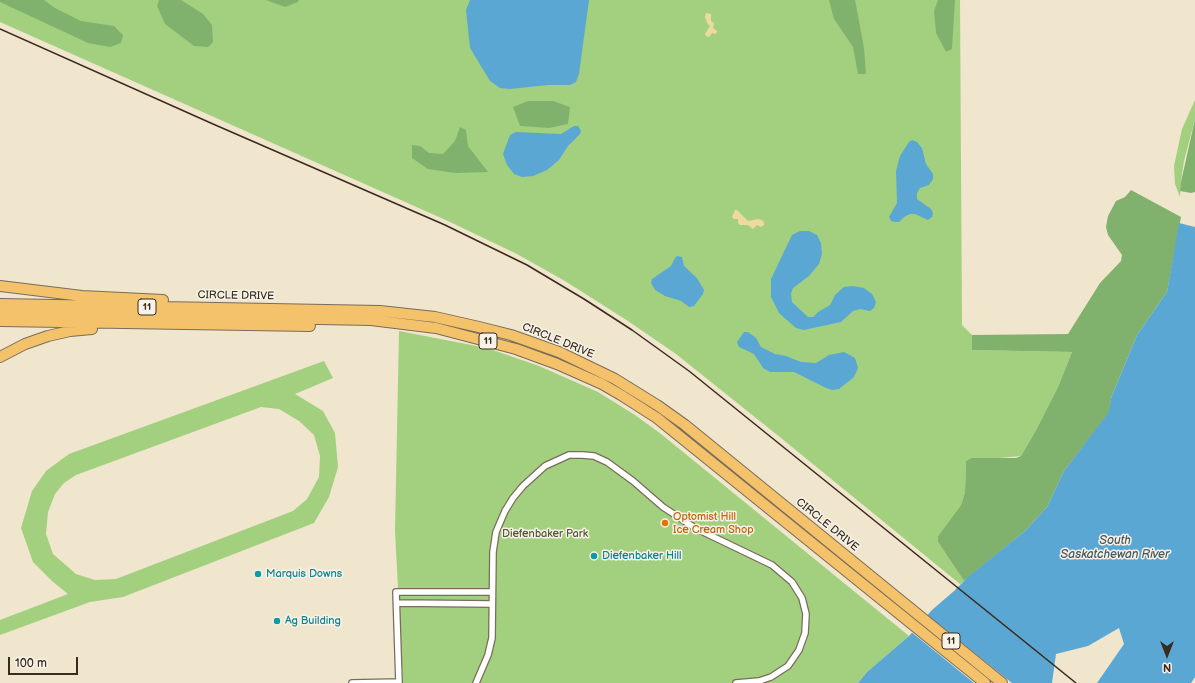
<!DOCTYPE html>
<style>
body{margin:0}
#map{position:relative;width:1195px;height:683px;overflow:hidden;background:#efe6cd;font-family:"Balsamiq Sans",sans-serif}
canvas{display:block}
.north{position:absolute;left:1147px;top:635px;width:40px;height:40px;-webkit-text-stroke:3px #f7f3e8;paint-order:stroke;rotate:180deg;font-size:11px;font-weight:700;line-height:16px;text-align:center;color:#3b2a1e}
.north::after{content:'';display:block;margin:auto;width:14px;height:18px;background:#3b2a1e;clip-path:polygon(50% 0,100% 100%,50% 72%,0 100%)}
.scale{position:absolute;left:8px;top:657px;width:70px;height:18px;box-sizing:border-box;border:2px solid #3b2a1e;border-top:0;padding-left:5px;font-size:12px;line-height:14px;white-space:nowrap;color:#3b2a1e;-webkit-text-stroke:3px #f7f3e8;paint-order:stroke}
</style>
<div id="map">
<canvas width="1195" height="683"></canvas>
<div class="north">N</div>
<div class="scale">100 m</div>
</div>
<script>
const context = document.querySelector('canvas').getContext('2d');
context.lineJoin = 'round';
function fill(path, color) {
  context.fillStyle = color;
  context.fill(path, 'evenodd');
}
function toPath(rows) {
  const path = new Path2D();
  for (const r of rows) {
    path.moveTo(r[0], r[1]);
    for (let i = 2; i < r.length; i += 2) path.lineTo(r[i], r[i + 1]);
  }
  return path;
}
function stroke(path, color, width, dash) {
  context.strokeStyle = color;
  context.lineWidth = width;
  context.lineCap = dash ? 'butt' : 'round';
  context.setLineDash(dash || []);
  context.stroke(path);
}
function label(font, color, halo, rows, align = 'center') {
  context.font = font + ' "Balsamiq Sans",sans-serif';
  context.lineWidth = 3;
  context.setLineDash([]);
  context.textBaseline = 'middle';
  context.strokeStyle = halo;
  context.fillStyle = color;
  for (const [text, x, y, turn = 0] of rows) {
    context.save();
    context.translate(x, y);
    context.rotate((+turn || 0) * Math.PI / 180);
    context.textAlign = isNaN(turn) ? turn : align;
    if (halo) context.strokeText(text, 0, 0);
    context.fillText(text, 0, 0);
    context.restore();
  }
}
const green = toPath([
 [0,0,960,0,962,325,972,335,972,350,1072,352,1058,387,1036,430,1021,456,966,461,965,492,961,505,938,536,938,542,964,581,960,584,781,438,676,354,628,321,565,281,517,254,448,221,0,22],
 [1195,100,1195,119,1184,161,1181,182,1180,197,1175,184,1174,166,1182,129],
 [399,331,487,348,539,366,598,392,635,415,661,434,909,636,867,672,858,683,403,683,395,531],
 [324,361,333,378,295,394,323,411,335,433,338,467,329,497,314,523,123,597,90,602,0,635,0,620,68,594,52,581,33,562,21,528,32,491,46,471,69,454],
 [261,407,279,409,299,421,314,435,320,456,319,477,307,499,293,511,116,579,95,580,76,574,53,554,46,534,48,512,55,494,64,483,76,475]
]);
const forest = toPath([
 [0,0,44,0,55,8,81,21,114,26,123,35,121,43,110,47,88,43,0,2],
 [159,0,181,0,203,14,212,25,213,42,208,47,194,46,165,24,157,6],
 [266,0,299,0,298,2,285,7],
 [829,0,855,0,864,48,866,74,858,74,853,47,834,19],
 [938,0,955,0,952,49,946,52,936,33,934,11],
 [528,101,553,101,570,107,568,124,549,128,520,126,513,107],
 [1195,119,1195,192,1191,193,1180,191,1181,182],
 [460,127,466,130,468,146,488,172,455,173,428,169,412,158,412,145,420,146,429,153,443,154,455,141],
 [1131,190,1181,217,1167,292,1137,335,1111,398,1110,412,1064,471,1047,507,1025,531,964,581,938,542,938,536,961,505,965,492,966,461,972,458,1016,458,1021,456,1036,430,1058,387,1072,352,972,350,972,335,1068,334,1100,283,1121,261,1122,255,1108,235,1106,227,1108,216,1116,201,1125,197]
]);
const sand = toPath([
 [706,13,711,14,711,21,714,23,713,28,717,31,716,34,712,33,709,37,706,36,705,34,710,26,707,23,705,17],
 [735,210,737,210,748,221,758,219,762,220,764,222,764,225,761,227,757,225,753,229,748,225,740,225,738,223,738,219,734,219,732,217]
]);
const water = toPath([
 [470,0,589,0,579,74,576,82,570,85,548,85,510,89,500,88,490,81,470,48,466,10],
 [574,126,578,126,581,131,580,134,568,146,559,160,547,170,533,176,522,177,514,174,507,165,503,154,510,135,516,132,561,134],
 [912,140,917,142,922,148,926,164,933,174,933,179,929,185,920,188,917,193,917,199,931,209,933,213,932,217,928,220,915,214,910,214,904,217,899,222,895,222,891,221,889,217,897,203,896,171,900,156,909,142],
 [1179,223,1195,227,1195,677,1191,683,1097,683,1124,644,1119,628,1088,646,1056,654,1052,683,858,683,867,672,909,636,932,610,954,591,968,577,1025,531,1047,507,1064,471,1109,412,1111,398,1137,335,1167,292],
 [800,231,809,231,817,235,821,243,822,254,819,264,809,276,793,288,791,294,792,302,808,317,813,317,818,312,830,305,835,295,844,287,853,286,864,288,872,294,876,302,874,308,870,311,860,309,853,311,841,322,804,330,796,328,779,313,771,297,771,279,792,235],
 [677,256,682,257,684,266,697,278,704,290,703,294,694,306,689,307,681,301,665,296,655,290,651,283,652,279,671,266,675,258],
 [744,332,748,332,756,338,761,347,775,354,786,356,801,362,816,363,829,355,844,352,855,358,858,368,854,377,839,389,832,390,824,387,794,372,770,372,763,368,754,354,739,347,737,342]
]);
const pier = toPath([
 [926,614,1012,683,974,683,910,631]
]);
const minor = toPath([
 [397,603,492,604],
 [352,683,399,682],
 [399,683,396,592,492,592],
 [476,683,488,655,492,638,493,552,496,532,505,511,513,498,523,486,545,466,569,455,582,455,594,456,607,462,633,481,663,507,695,528,772,565,792,582,802,598,806,614,805,633,799,650,788,666,771,677,759,681,736,683]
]);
const motorway = toPath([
 [0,286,82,296,163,300],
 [0,304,380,311,435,317,479,327,511,335,559,352,615,379,657,405,685,425,1002,683],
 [0,313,371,320,436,328,516,349,557,364,602,384,621,395,657,418,985,683],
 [0,321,310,326],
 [0,357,25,344,48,336,70,331,92,329]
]);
const rail = toPath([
 [0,29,213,124,445,225,527,265,584,299,632,330,689,371,1076,683]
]);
const markers = [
 [665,523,4,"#e8710a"],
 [594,556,4,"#0f9aa8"],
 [258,574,4,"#0f9aa8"],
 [277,621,4,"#0f9aa8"]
];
const shields = [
 [147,307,18],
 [488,341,18],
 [951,641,18]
];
const shieldNames = [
 ["11",147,307],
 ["11",488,341],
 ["11",951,641]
];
const streetNames = [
 ["CIRCLE DRIVE",236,296,1],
 ["CIRCLE DRIVE",558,341,22],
 ["CIRCLE DRIVE",827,525,39]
];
const foodNames = [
 ["Optomist Hill",673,517],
 ["Ice Cream Shop",673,530]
];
const parkNames = [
 ["Diefenbaker Park",545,534]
];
const cultureNames = [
 ["Diefenbaker Hill",602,556],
 ["Marquis Downs",266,574],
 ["Ag Building",285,621]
];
const waterNames = [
 ["South",1115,541],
 ["Saskatchewan River",1115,555]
];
fill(green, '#a2d07e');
fill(forest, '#81b26d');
fill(sand, '#eeda9e');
fill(water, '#5ba7d4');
fill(pier, '#efe6cd');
stroke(minor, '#7a6c5b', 8);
stroke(motorway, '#7a6c5b', 12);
stroke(minor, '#fff', 5.5);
stroke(motorway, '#f3c26a', 10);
stroke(rail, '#3b2a1e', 1.5);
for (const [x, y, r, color] of markers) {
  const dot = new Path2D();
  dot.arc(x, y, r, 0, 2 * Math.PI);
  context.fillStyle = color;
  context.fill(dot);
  stroke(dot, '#f7f3e8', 1.5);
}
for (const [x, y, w] of shields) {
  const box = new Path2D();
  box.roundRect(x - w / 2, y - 8, w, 16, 3);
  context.fillStyle = '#f7f3e8';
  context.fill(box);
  stroke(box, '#3b2a1e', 1);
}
label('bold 10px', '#3b2a1e', null, shieldNames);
label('11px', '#3b2a1e', '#f7f3e8', streetNames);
label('11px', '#c56008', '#f7f3e8', foodNames, 'left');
label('11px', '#555436', '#f7f3e8', parkNames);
label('11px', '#0d838f', '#f7f3e8', cultureNames, 'left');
label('italic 12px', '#46565e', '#f7f3e8', waterNames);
</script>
